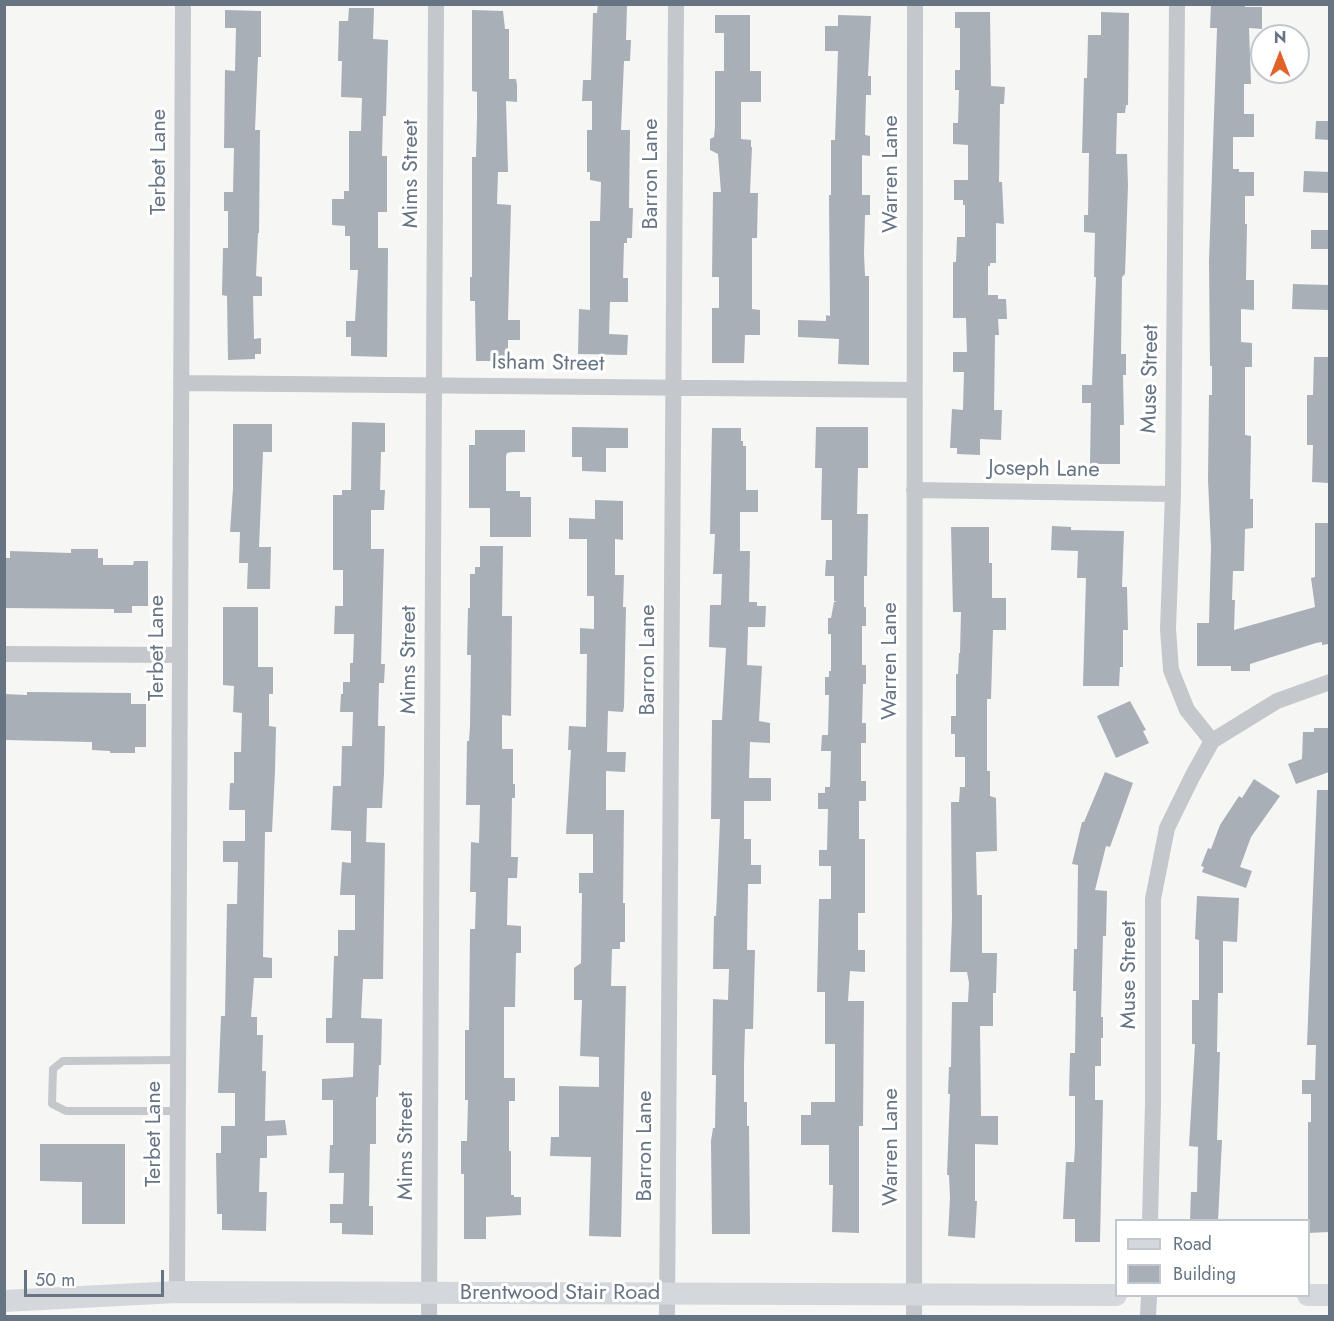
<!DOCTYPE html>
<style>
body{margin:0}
#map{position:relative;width:1334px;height:1321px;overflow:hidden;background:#f6f7f4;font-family:Jost,sans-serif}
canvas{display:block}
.frame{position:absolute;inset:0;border:6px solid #667484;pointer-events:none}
.legend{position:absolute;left:1115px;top:1219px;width:195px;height:78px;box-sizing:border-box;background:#fff;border:2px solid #c2c7ce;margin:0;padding:8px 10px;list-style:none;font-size:18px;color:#667484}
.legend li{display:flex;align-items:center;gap:12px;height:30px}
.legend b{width:30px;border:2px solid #c2c7ce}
.north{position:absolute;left:1250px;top:24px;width:60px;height:60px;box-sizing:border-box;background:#fff;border:2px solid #c2c7ce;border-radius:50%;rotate:0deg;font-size:16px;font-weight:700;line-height:24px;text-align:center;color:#667484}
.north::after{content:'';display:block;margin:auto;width:21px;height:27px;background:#e16329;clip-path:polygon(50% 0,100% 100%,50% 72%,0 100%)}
.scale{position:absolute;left:24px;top:1270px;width:140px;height:27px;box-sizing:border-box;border:3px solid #667484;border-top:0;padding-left:8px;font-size:18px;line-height:21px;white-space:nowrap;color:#667484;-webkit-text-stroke:4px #fff;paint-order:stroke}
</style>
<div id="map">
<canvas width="1334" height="1321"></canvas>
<div class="frame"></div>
<ul class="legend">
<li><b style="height:8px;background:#d4d8dc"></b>Road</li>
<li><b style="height:16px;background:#a8afb6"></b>Building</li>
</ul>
<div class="north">N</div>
<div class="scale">50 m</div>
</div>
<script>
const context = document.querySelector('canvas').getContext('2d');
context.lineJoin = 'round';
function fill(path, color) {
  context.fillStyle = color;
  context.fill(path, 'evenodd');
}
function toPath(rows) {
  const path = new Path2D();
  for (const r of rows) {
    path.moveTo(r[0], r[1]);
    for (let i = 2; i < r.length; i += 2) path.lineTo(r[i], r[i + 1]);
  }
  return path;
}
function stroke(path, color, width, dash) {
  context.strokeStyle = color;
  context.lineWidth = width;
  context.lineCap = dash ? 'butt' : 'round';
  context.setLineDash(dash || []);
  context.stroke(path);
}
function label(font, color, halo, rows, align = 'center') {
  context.font = font + ' Jost,sans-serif';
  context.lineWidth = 6;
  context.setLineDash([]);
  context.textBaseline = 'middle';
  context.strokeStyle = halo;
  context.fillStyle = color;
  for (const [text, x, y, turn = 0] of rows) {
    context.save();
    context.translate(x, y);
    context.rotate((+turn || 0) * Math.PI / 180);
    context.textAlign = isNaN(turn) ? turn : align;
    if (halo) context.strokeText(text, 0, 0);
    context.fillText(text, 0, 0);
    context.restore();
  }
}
const building = toPath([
 [598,4,627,4,626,40,631,40,630,61,624,61,621,130,630,130,629,208,633,208,632,238,627,238,627,243,624,243,623,278,628,278,628,302,610,302,609,334,628,335,627,355,578,354,579,309,590,310,590,221,600,221,601,182,590,180,590,172,587,172,587,130,592,130,592,101,582,101,583,80,591,80,593,13,597,13],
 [1211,4,1245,4,1245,7,1262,7,1262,29,1249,28,1251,84,1244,84,1244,114,1254,114,1254,137,1233,137,1233,169,1239,169,1239,172,1254,172,1254,196,1245,196,1245,224,1247,224,1246,280,1254,280,1254,310,1241,309,1241,342,1252,343,1252,367,1245,367,1245,435,1251,436,1250,499,1253,499,1253,528,1245,529,1244,571,1233,571,1232,600,1235,600,1234,630,1315,607,1311,578,1315,577,1315,523,1329,523,1329,644,1322,645,1322,642,1316,643,1250,664,1250,671,1231,671,1231,666,1197,666,1197,623,1209,623,1211,547,1208,480,1209,395,1212,395,1212,366,1210,366,1209,261,1217,28,1210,28],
 [349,8,374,8,373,39,388,40,386,116,383,116,382,156,387,156,387,212,378,212,378,248,388,248,387,357,351,356,351,337,346,337,346,321,355,321,358,270,350,270,350,236,345,236,345,226,332,225,332,199,344,199,344,191,349,191,349,131,361,131,362,98,341,97,342,61,338,61,339,21,348,21],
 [225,10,261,11,261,57,258,57,255,130,260,130,259,233,258,233,256,276,262,277,262,296,253,296,254,339,261,338,261,354,255,354,255,359,228,360,227,296,222,295,223,248,228,248,228,211,224,211,224,192,233,192,234,148,224,148,225,70,235,71,236,28,225,28],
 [472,10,503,11,505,29,509,29,509,79,516,79,517,85,517,102,506,101,508,172,498,172,497,204,511,205,508,320,520,320,520,340,508,340,508,361,476,361,475,301,470,301,470,277,472,277,472,157,476,157,477,118,477,92,472,91],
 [955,12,990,12,991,86,1005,87,1004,104,1000,104,999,182,1002,182,1004,224,996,223,996,263,990,263,990,266,988,266,988,295,998,295,998,299,1006,299,1007,319,998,319,999,335,995,335,994,410,1002,410,1001,440,980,439,980,455,957,454,957,448,950,448,952,409,963,410,964,372,953,372,953,352,967,352,966,318,953,318,953,262,956,262,957,237,965,237,965,205,963,205,963,200,954,200,954,180,968,180,968,145,953,144,953,123,958,123,959,90,955,90,955,70,960,70,960,28,955,28],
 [1101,12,1129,13,1128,105,1126,105,1125,113,1117,113,1116,154,1127,154,1128,185,1125,274,1122,277,1121,354,1126,354,1126,375,1123,375,1124,425,1120,425,1120,464,1090,464,1091,403,1082,403,1082,385,1092,385,1096,277,1094,277,1095,233,1084,232,1084,215,1088,215,1089,153,1082,153,1084,78,1087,78,1088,35,1101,35],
 [715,15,750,15,750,71,761,71,761,102,741,102,741,139,751,140,751,147,752,147,750,193,758,193,757,238,752,238,752,309,760,310,760,335,745,335,744,363,712,363,712,308,719,308,719,277,712,277,713,192,721,192,718,154,710,150,710,139,714,137,715,127,715,71,724,71,724,33,715,33],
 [838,15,871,16,868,76,871,76,871,95,866,95,865,135,870,136,870,156,862,155,862,195,870,195,870,215,865,215,864,254,865,276,869,276,869,365,838,364,839,339,798,337,798,320,826,321,826,315,830,316,829,195,831,195,831,140,835,140,838,51,825,51,825,26,838,26],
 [1316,121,1329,121,1329,140,1315,139],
 [1304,171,1329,172,1329,193,1303,192],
 [1311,230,1329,230,1329,249,1311,249],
 [1293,284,1329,285,1329,310,1292,309],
 [1314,357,1329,357,1329,483,1312,482,1313,445,1307,445,1307,395,1313,395],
 [352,422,385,423,385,452,381,452,380,490,385,490,384,510,371,510,371,549,384,549,381,664,385,664,384,683,379,683,378,726,385,726,384,774,382,808,367,808,366,842,385,843,383,979,363,979,361,1018,382,1019,381,1065,379,1065,378,1097,376,1097,376,1144,370,1144,369,1206,373,1206,373,1235,342,1234,342,1223,330,1223,330,1204,343,1204,344,1173,329,1173,330,1145,333,1145,333,1100,322,1100,322,1079,353,1077,354,1043,326,1043,326,1018,332,1018,334,956,338,956,338,930,355,930,355,895,340,895,342,862,351,863,351,831,331,830,333,786,341,786,342,746,352,746,353,712,340,712,341,694,343,694,343,682,350,682,350,663,353,663,354,634,334,634,335,606,343,606,343,570,333,570,333,495,342,495,342,490,351,490],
 [233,424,272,424,272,452,263,452,259,547,271,547,270,589,247,589,248,563,239,563,240,532,230,532,233,488],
 [572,427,628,428,628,448,606,448,606,472,582,471,582,457,572,457],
 [816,427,868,427,868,468,858,468,857,514,868,514,867,576,864,576,864,607,866,607,866,626,862,626,862,665,866,665,866,684,863,684,862,723,866,723,866,743,861,743,861,781,866,781,866,801,859,801,859,839,865,839,865,913,858,913,858,950,865,950,865,972,850,971,848,1001,864,1001,863,1126,859,1126,859,1233,832,1232,833,1185,829,1185,829,1145,801,1145,801,1115,811,1115,811,1102,835,1102,835,1044,825,1044,825,992,817,992,819,899,831,899,831,866,819,866,819,850,827,850,828,809,818,809,818,793,825,793,825,787,830,787,831,751,821,751,822,735,828,735,829,695,825,695,825,677,829,677,829,671,831,671,831,634,828,634,828,618,831,618,834,602,837,602,834,601,834,576,825,576,826,560,832,560,832,520,821,520,822,468,815,468],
 [712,428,741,428,741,441,743,441,743,446,746,446,746,490,758,490,758,512,740,512,740,551,750,551,749,602,757,602,757,606,766,606,765,627,748,627,747,665,762,666,759,721,770,723,770,743,750,742,749,778,771,778,771,801,744,801,744,839,751,839,751,865,761,865,761,884,748,884,747,950,755,950,753,1029,745,1029,744,1065,744,1102,747,1102,747,1126,749,1126,750,1234,712,1234,711,1141,713,1128,715,1128,716,1075,712,1075,713,999,728,1000,729,969,713,969,714,916,716,916,717,894,720,819,711,819,712,720,722,720,726,648,709,647,710,605,721,605,722,574,713,574,715,534,710,534],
 [475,430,525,430,525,452,512,452,507,453,506,456,506,491,520,491,520,497,531,497,531,537,490,537,490,508,469,508,469,445,475,445],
 [595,500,623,501,623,540,615,539,615,575,624,575,623,607,626,607,624,707,623,712,608,711,607,752,626,752,625,772,606,771,606,810,624,810,623,903,625,903,625,942,620,942,620,949,612,949,611,986,626,986,621,1237,589,1236,591,1157,550,1156,551,1137,559,1137,559,1086,599,1087,599,1057,580,1056,582,1000,574,1000,574,968,581,963,582,893,579,893,579,873,593,873,593,834,566,834,571,750,568,750,569,726,586,727,587,654,580,654,580,628,594,629,594,596,587,596,587,539,569,539,569,518,595,519],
 [1052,526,1071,527,1071,530,1124,531,1122,587,1127,587,1128,630,1123,630,1123,667,1120,667,1119,686,1083,686,1086,578,1077,578,1078,551,1051,550],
 [951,527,989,527,989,563,992,563,992,598,1006,598,1006,630,993,630,991,699,987,699,987,771,990,771,990,796,996,798,997,851,976,852,977,895,982,895,982,953,997,953,996,993,993,993,993,1026,980,1026,981,1116,998,1116,998,1145,975,1144,975,1201,977,1201,975,1238,948,1236,950,1198,949,1175,947,1175,950,1094,948,1094,949,1067,951,1067,952,1002,968,1002,969,983,967,972,950,972,952,919,951,802,959,802,960,787,965,787,965,757,955,757,955,734,951,734,951,716,956,716,956,674,958,674,959,653,960,653,961,612,953,612],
 [480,546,503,546,502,616,512,616,511,716,502,715,502,749,513,749,513,784,515,784,515,798,512,798,511,857,518,857,517,878,508,878,507,925,521,926,521,953,516,953,515,1007,504,1007,504,1078,515,1078,515,1101,509,1101,509,1151,511,1151,511,1195,514,1195,514,1197,521,1197,521,1215,486,1217,486,1239,464,1239,464,1174,461,1174,461,1141,467,1141,468,1100,465,1100,465,1030,469,1030,470,929,475,929,476,892,470,892,471,842,479,843,480,805,466,805,467,741,469,741,470,726,471,655,467,655,468,608,470,608,470,574,475,574,475,567,480,567],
 [71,549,98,549,98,558,103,558,103,565,133,565,134,561,148,561,148,606,132,606,132,613,114,613,114,609,4,608,4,558,10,558,10,551,71,553],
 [223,607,258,607,258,667,273,667,273,694,269,694,269,726,276,727,275,771,272,832,265,832,263,957,272,958,272,978,254,978,251,1017,257,1017,257,1035,263,1035,262,1071,266,1071,265,1121,285,1120,287,1135,267,1136,267,1158,260,1158,259,1192,267,1192,266,1231,222,1230,222,1214,217,1214,216,1153,221,1153,221,1126,235,1126,235,1093,218,1093,221,1016,225,1016,227,904,237,904,238,862,223,862,223,841,245,841,245,810,229,810,230,783,234,783,234,752,241,752,242,713,233,712,234,686,223,685],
 [27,692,131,693,131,704,146,704,146,747,135,747,135,753,110,753,110,751,92,750,92,742,4,740,4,694,27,695],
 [1130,701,1146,730,1143,731,1149,743,1116,758,1097,716],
 [1314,728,1329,728,1329,772,1296,784,1288,764,1302,759,1303,732,1314,732],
 [1105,772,1133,783,1110,847,1106,846,1095,890,1107,891,1106,936,1103,936,1101,1017,1103,1017,1103,1038,1101,1038,1101,1066,1095,1066,1095,1100,1103,1100,1100,1242,1075,1242,1075,1219,1063,1219,1066,1162,1074,1162,1075,1147,1075,1096,1069,1096,1070,1053,1075,1053,1076,991,1073,991,1074,949,1077,949,1078,865,1072,864,1082,822,1084,822],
 [1254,779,1280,796,1251,837,1240,867,1252,871,1246,888,1202,872,1204,867,1201,866,1208,848,1211,849,1220,825,1239,796,1242,798],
 [1317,790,1329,790,1329,1232,1308,1233,1308,1122,1311,1122,1311,1094,1302,1094,1302,1080,1315,1080,1316,1045,1307,1045],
 [1197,896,1239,898,1237,942,1223,941,1223,993,1218,993,1217,1052,1220,1052,1217,1140,1222,1140,1218,1221,1190,1221,1191,1192,1197,1192,1198,1147,1189,1146,1195,1044,1192,1044,1192,1000,1199,1000,1199,940,1195,939],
 [40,1144,125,1144,125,1224,82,1224,82,1182,40,1181]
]);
const lane = toPath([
 [178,1111,66,1111,52,1104,53,1069,63,1061,178,1060]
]);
const street = toPath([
 [1177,4,1173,494,1168,629,1171,670,1187,710,1212,741],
 [181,383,914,390],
 [914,490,1173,494],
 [4,654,180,655],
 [1150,1220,1153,1104,1153,899,1167,828,1192,777,1212,741,1277,701,1330,682],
 [177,1292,183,4],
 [429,1316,436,4],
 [667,1316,676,4],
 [914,1316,915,4],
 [1148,1316,1149,1296]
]);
const secondary = toPath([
 [1308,1295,1330,1295],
 [4,1301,177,1292,1116,1295]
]);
const streetNames = [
 ["Terbet Lane",160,162,-90],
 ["Mims Street",412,174,-90],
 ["Barron Lane",652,174,-90],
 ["Warren Lane",892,174,-90],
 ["Isham Street",548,364,1],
 ["Muse Street",1151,379,-89],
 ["Joseph Lane",1044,470,1],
 ["Terbet Lane",158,648,-90],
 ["Mims Street",410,660,-90],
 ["Barron Lane",649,660,-90],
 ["Warren Lane",891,661,-90],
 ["Muse Street",1130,975,-90],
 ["Terbet Lane",155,1134,-90],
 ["Mims Street",407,1146,-90],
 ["Barron Lane",646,1146,-90],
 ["Warren Lane",892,1147,-90],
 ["Brentwood Stair Road",560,1294]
];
fill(building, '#a8afb6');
stroke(lane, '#c4c7cb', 8);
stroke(street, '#c4c7cb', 16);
stroke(secondary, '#d4d8dc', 22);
label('22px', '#667484', '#fff', streetNames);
</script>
